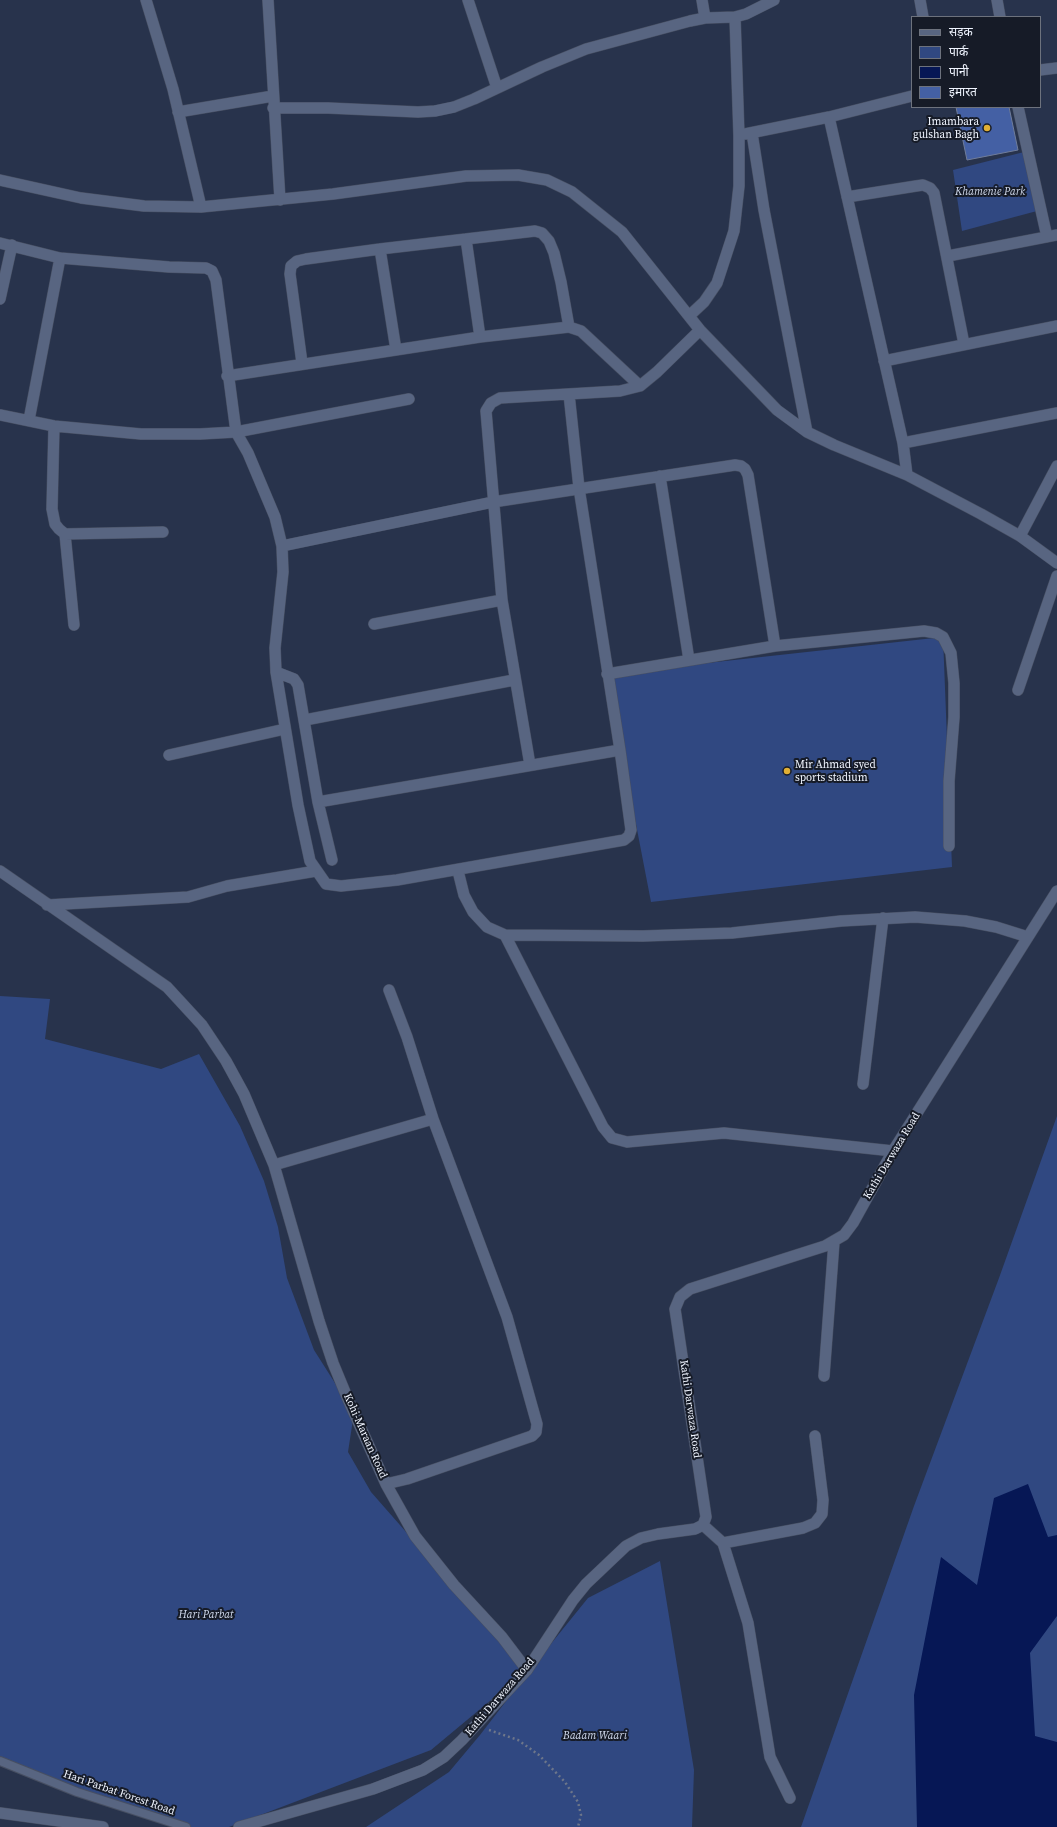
<!DOCTYPE html>
<meta charset="utf-8">
<style>
body{margin:0}
#map{position:relative;width:1057px;height:1827px;overflow:hidden;background:#28334c;font-family:"Source Serif 4","Noto Sans Devanagari",serif}
canvas{display:block}
.legend{position:absolute;left:911px;top:16px;width:130px;height:92px;box-sizing:border-box;background:#161b27;border:1px solid #6d727d;margin:0;padding:5px 7px;list-style:none;font-size:12px;color:#f0f5ff}
.legend li{display:flex;align-items:center;gap:8px;height:20px}
.legend b{width:20px;border:1px solid #6d727d}
</style>
<div id="map">
<canvas width="1057" height="1827"></canvas>
<ul class="legend">
<li><b style="height:5px;background:#586581"></b>सड़क</li>
<li><b style="height:11px;background:#304881"></b>पार्क</li>
<li><b style="height:11px;background:#061755"></b>पानी</li>
<li><b style="height:11px;background:#4460a4"></b>इमारत</li>
</ul>
</div>
<script>
const context = document.querySelector('canvas').getContext('2d');
context.lineJoin = 'round';
function fill(path, color) {
  context.fillStyle = color;
  context.fill(path, 'evenodd');
}
function toPath(rows) {
  const path = new Path2D();
  for (const r of rows) {
    path.moveTo(r[0], r[1]);
    for (let i = 2; i < r.length; i += 2) path.lineTo(r[i], r[i + 1]);
  }
  return path;
}
function stroke(path, color, width, dash) {
  context.strokeStyle = color;
  context.lineWidth = width;
  context.lineCap = dash ? 'butt' : 'round';
  context.setLineDash(dash || []);
  context.stroke(path);
}
function label(font, color, halo, rows, align = 'center') {
  context.font = font + ' "Source Serif 4",serif';
  context.lineWidth = 4;
  context.setLineDash([]);
  context.textBaseline = 'middle';
  context.strokeStyle = halo;
  context.fillStyle = color;
  for (const [text, x, y, turn = 0] of rows) {
    context.save();
    context.translate(x, y);
    context.rotate((+turn || 0) * Math.PI / 180);
    context.textAlign = isNaN(turn) ? turn : align;
    if (halo) context.strokeText(text, 0, 0);
    context.fillText(text, 0, 0);
    context.restore();
  }
}
const green = toPath([
 [1024,152,1037,211,962,231,953,170],
 [943,637,952,867,651,902,607,674],
 [0,996,50,999,45,1039,161,1069,199,1054,240,1126,264,1181,278,1227,287,1278,314,1350,354,1413,348,1452,371,1492,527,1670,431,1750,229,1827,172,1827,0,1762],
 [1057,1116,1057,1827,801,1827,914,1506,999,1278],
 [660,1561,694,1770,692,1827,366,1827,449,1772,480,1735,537,1661,588,1598]
]);
const water = toPath([
 [1028,1484,1048,1537,1057,1535,1057,1616,1030,1653,1035,1736,1057,1742,1057,1827,917,1827,914,1695,941,1557,977,1585,994,1498]
]);
const building = toPath([
 [956,107,1009,107,1018,150,967,160,956,107]
]);
const path = toPath([
 [489,1730,518,1740,539,1755,565,1782,578,1802,581,1815,578,1827]
]);
const service = toPath([
 [0,1761,77,1792,186,1827]
]);
const minor = toPath([
 [146,0,173,89,201,207],
 [268,0,280,200],
 [468,0,497,88],
 [702,0,705,18],
 [920,0,923,17],
 [997,0,1000,17],
 [1040,70,1057,68],
 [1018,107,1047,237],
 [273,108,328,108,418,112,435,111,454,107,474,99,542,67,586,49,690,21,705,18,735,17,746,14,774,0],
 [178,112,273,96],
 [829,117,903,443,907,475],
 [752,133,764,210,807,432],
 [745,134,829,117,912,96],
 [0,180,81,198,144,206,201,207,333,194,466,176,518,175,547,180,572,192,622,232,700,330,777,410,807,432,834,445,907,475,981,514,1020,536,1057,563],
 [847,197,916,186,923,185,930,188,934,193,964,344],
 [466,239,480,337],
 [0,243,60,258,169,267,206,268,212,271,216,280,236,432,248,453,275,517,282,546,283,572,275,648,276,672,298,805,310,861,326,884,341,886,397,880,624,840,629,836,631,830,620,750,579,488,569,394],
 [380,249,396,350],
 [948,256,1057,235],
 [0,299,12,245],
 [689,316,704,302,717,283,734,231,739,186,739,136,735,17],
 [884,361,1057,326],
 [302,363,290,274,291,266,297,261,306,259,380,249,535,231,542,233,549,241,554,253,561,282,569,327],
 [227,376,480,337,569,327,581,331,640,386],
 [0,415,54,426,141,434,200,434,236,432,409,399],
 [29,420,60,258],
 [54,426,52,509,55,524,59,529,65,534,163,532],
 [903,443,1057,413],
 [660,476,689,660],
 [65,534,74,625],
 [1020,536,1057,466],
 [282,546,493,502,735,465,741,466,745,469,748,475,775,646],
 [374,624,502,600],
 [276,672,294,679,298,685,318,802,332,860],
 [607,674,775,646,924,631,936,633,943,637,951,653,954,683,954,717,949,781,949,846],
 [1018,690,1057,576],
 [305,720,514,680],
 [169,755,285,729],
 [530,765,502,600,486,411,491,403,500,398,620,391,640,386,657,372,700,330],
 [318,802,620,750],
 [0,871,167,987,202,1025,226,1061,244,1094,274,1165,319,1321,333,1363,347,1397,386,1484,415,1536,454,1585,502,1637,527,1670,573,1600,586,1584,626,1546,641,1538,658,1534,695,1529,703,1525,706,1517,675,1309,680,1297,690,1289,825,1246,844,1235,853,1223,893,1151,1057,891],
 [458,871,464,895,473,912,487,927,505,935,643,936,732,933,841,921,915,917,965,921,996,927,1028,937],
 [47,905,188,897,227,886,316,871],
 [505,935,603,1127,612,1138,627,1142,724,1133,893,1151],
 [863,1084,883,918],
 [274,1165,433,1119],
 [824,1376,834,1242],
 [386,1484,407,1479,532,1436,536,1432,537,1424,507,1317,433,1119,407,1037,389,990],
 [703,1525,723,1543,748,1623,770,1757,790,1798],
 [723,1543,803,1528,815,1523,822,1514,823,1500,815,1436],
 [0,1813,103,1827]
]);
const tertiary = toPath([
 [239,1827,373,1789,423,1770,444,1757,462,1740,527,1670]
]);
const markers = [
 [987,128,4,"#e1af34"],
 [787,771,4,"#e1af34"]
];
const poiNames = [
 ["Imambara",979,122],
 ["gulshan Bagh",979,135],
 ["Mir Ahmad syed",795,765,"left"],
 ["sports stadium",795,778,"left"]
];
const parkNames = [
 ["Khamenie Park",990,192],
 ["Hari Parbat",206,1615],
 ["Badam Waari",595,1736]
];
const streetNames = [
 ["Kathi Darwaza Road",892,1156,-59],
 ["Kathi Darwaza Road",690,1409,82],
 ["Kohi-Maraan Road",365,1436,66],
 ["Kathi Darwaza Road",500,1697,-49],
 ["Hari Parbat Forest Road",119,1793,19]
];
fill(green, '#304881');
fill(water, '#061755');
fill(building, '#4460a4');
stroke(building, '#707d9a', 1);
stroke(service, '#474f62', 10);
stroke(minor, '#474f62', 12);
stroke(tertiary, '#474f62', 12);
stroke(path, '#6d768a', 2.5, [2, 3]);
stroke(service, '#586581', 8);
stroke(minor, '#586581', 11);
stroke(tertiary, '#586581', 11);
for (const [x, y, r, color] of markers) {
  const dot = new Path2D();
  dot.arc(x, y, r, 0, 2 * Math.PI);
  context.fillStyle = color;
  context.fill(dot);
  stroke(dot, '#161b27', 1.5);
}
label('11px', '#f0f5ff', '#161b27', poiNames, 'right');
label('italic 11px', '#d0d9ec', '#161b27', parkNames);
label('11px', '#f0f5ff', '#161b27', streetNames);
</script>
